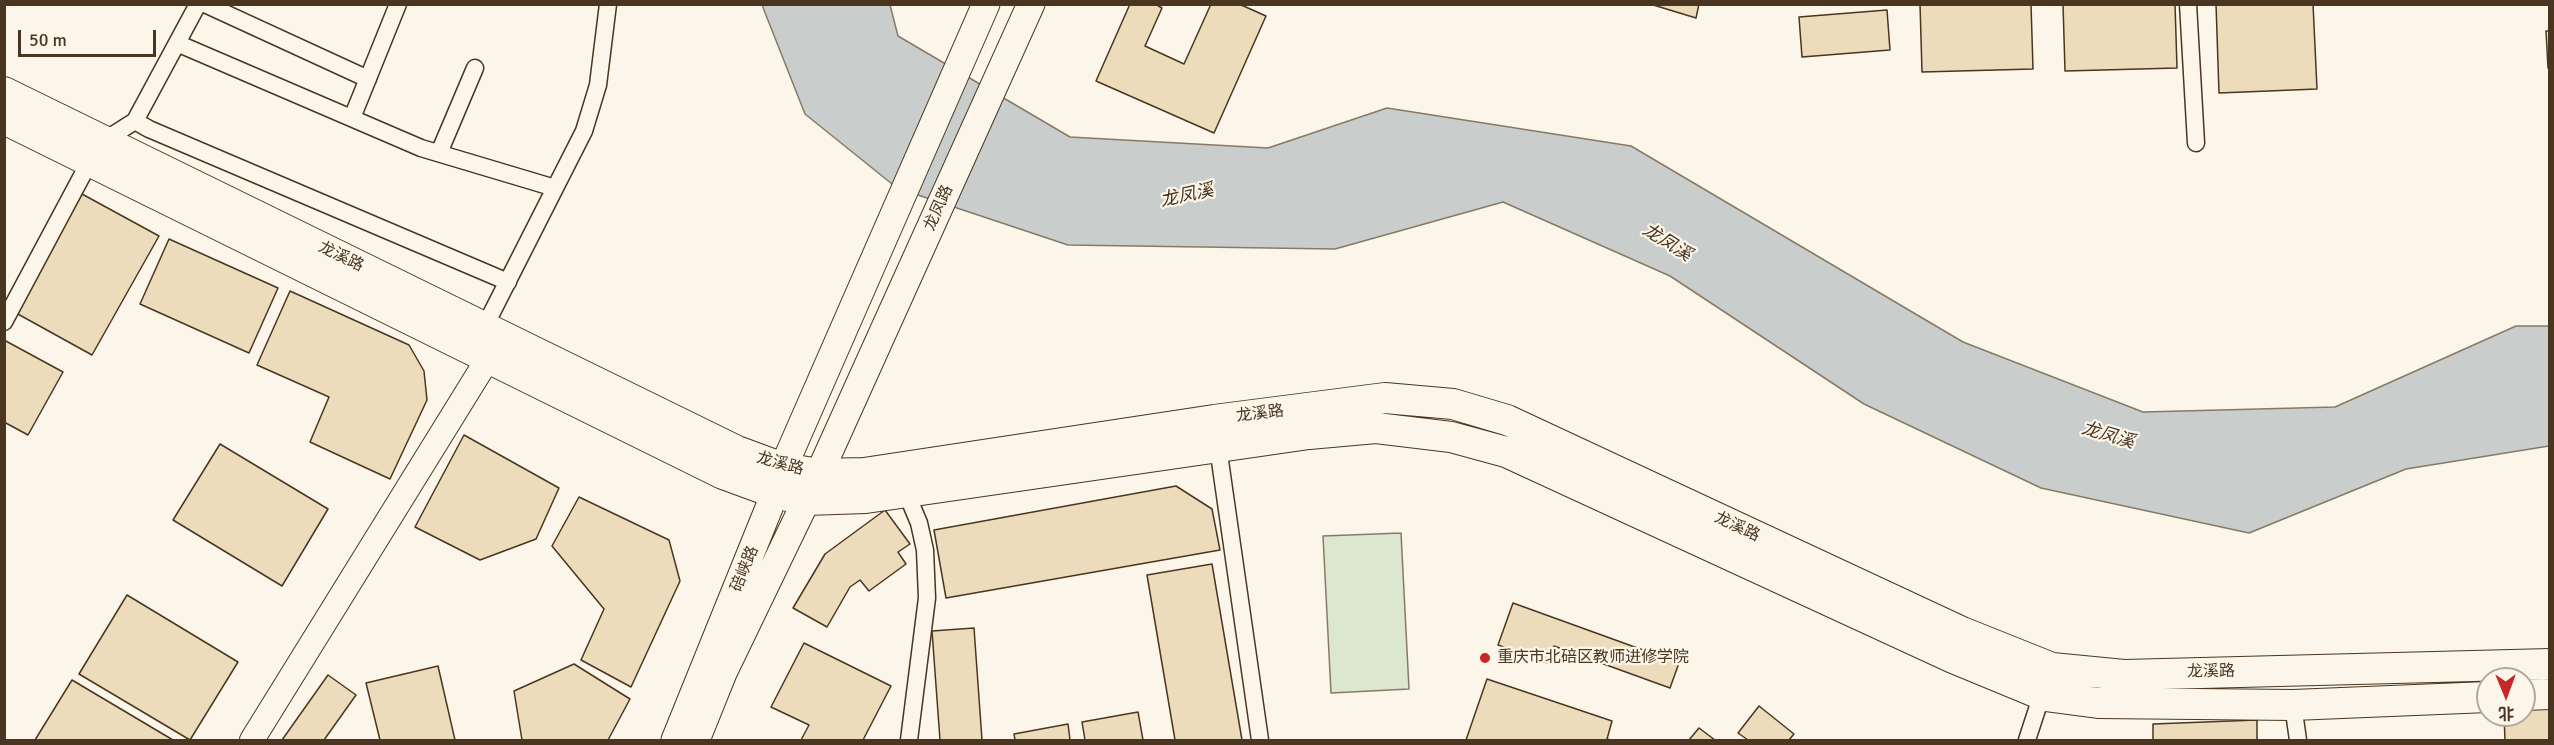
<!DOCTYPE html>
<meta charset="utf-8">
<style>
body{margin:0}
#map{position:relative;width:2554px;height:745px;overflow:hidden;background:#fbf6e9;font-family:Signika,"Noto Sans SC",sans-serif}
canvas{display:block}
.frame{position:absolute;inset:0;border:6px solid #4a3520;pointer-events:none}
.north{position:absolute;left:2476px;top:667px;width:60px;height:60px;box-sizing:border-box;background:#fbf6e9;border:2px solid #b4a999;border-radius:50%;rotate:179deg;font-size:16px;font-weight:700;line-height:24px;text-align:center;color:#4a3520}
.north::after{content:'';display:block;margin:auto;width:21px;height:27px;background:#c62828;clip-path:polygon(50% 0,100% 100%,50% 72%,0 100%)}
.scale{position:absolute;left:18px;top:30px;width:138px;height:27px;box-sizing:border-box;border:3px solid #4a3520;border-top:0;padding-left:8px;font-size:18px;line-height:21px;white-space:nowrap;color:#4a3520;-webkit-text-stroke:4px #fbf6e9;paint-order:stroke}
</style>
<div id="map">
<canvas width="2554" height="745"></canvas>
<div class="frame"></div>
<div class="north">北</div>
<div class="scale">50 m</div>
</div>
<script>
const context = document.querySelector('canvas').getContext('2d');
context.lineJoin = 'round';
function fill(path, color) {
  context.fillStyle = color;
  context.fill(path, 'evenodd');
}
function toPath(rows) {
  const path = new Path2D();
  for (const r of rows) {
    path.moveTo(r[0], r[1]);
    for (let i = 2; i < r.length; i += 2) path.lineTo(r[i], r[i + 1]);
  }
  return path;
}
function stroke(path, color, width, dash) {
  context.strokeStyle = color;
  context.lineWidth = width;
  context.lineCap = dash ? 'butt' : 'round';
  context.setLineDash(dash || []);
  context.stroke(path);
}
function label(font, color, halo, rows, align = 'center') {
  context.font = font + ' Signika,"Noto Sans SC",sans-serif';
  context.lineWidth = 4.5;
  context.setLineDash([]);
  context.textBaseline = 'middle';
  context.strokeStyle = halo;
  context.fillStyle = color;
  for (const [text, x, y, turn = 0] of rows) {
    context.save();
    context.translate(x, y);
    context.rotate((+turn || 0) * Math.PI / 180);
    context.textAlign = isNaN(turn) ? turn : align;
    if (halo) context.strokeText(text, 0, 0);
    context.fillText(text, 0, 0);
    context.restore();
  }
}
const green = toPath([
 [1401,533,1409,689,1331,693,1323,536,1401,533]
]);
const water = toPath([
 [762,5,890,5,898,36,1070,137,1268,148,1387,108,1631,146,1963,342,2143,412,2335,407,2516,326,2549,326,2549,446,2406,469,2249,533,2041,488,1864,404,1670,276,1503,202,1335,249,1068,245,897,188,805,114,762,5]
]);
const building = toPath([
 [1130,4,1155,4,1162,8,1145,46,1184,64,1211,4,1239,4,1266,16,1214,133,1096,81,1130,4],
 [1650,4,1699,4,1696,18,1650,4],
 [1920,4,2031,4,2033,69,1922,72,1920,4],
 [2063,4,2175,4,2177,68,2065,71,2063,4],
 [2216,4,2313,4,2317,89,2219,93,2216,4],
 [1887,10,1890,50,1802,57,1799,17,1887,10],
 [2546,31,2550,31,2550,68,2548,68,2546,31],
 [82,194,159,236,92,355,16,313,82,194],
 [169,239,278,288,249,353,140,304,169,239],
 [290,291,409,345,424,371,427,400,390,479,310,442,329,397,257,365,290,291],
 [4,340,63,372,28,435,4,422,4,340],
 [464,435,559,488,536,539,480,560,415,527,464,435],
 [220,444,328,509,282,586,173,520,220,444],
 [1176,486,1212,509,1220,550,946,598,934,530,1176,486],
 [579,497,669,540,680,581,631,687,581,660,604,609,552,546,579,497],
 [885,510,910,544,898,552,906,564,869,591,860,580,850,587,827,627,793,608,825,554,885,510],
 [1212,564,1242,740,1175,740,1147,575,1212,564],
 [127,595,238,662,190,740,79,674,127,595],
 [1513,603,1679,663,1670,688,1554,646,1547,663,1498,645,1513,603],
 [974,628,982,740,940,740,932,631,974,628],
 [804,643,891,686,863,740,801,740,809,725,771,707,804,643],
 [574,664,630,699,608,740,522,740,514,691,574,664],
 [438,666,455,740,380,740,366,683,438,666],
 [328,675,356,695,324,740,282,740,328,675],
 [1487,679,1612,721,1607,739,1611,740,1466,740,1487,679],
 [72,680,173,740,35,740,72,680],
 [2550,704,2550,740,2505,740,2504,715,2524,715,2524,705,2550,704],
 [1759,706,1794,734,1789,740,1748,740,1738,733,1759,706],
 [1138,712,1143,740,1085,740,1082,722,1138,712],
 [2257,720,2257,740,2153,740,2153,724,2257,720],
 [1068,724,1070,740,1015,740,1014,734,1068,724],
 [1699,728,1715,740,1689,740,1699,728]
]);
const street = toPath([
 [205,4,368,79],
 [2188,4,2196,143],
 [179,44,421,148,555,188],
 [352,118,398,4],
 [135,121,149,129,508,282],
 [439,153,475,68],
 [4,322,91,159,105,140,135,121,198,4],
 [482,332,584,131,598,85,608,4],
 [1218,447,1260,740],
 [906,492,919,523,925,550,927,598,909,740],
 [2293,705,2298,740],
 [2027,740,2044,688]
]);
const secondary = toPath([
 [252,740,489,357]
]);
const primary = toPath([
 [675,740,775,493,783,468,986,4],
 [696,740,723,673,819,474,1031,4]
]);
const highway = toPath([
 [4,92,737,451,783,468,819,474,864,473,1214,420,1385,398,1453,404,1507,420,1962,632,2052,668,2124,675,2550,664],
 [4,119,723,474,775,493,806,500,866,498,1309,434,1376,428,1451,437,1506,452,1953,658,2045,696,2098,703,2293,705,2488,697],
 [2524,695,2550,694]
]);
const markers = [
 [1485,658,6,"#c62828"]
];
const streetNames = [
 ["龙凤路",939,208,-66],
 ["龙溪路",341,257,26],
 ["龙溪路",1260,414,-7],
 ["龙溪路",780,464,15],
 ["龙溪路",1737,527,25],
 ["碚峡路",745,569,-68],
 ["龙溪路",2211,672,-1]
];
const poiNames = [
 ["重庆市北碚区教师进修学院",1497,658]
];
const waterNames = [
 ["龙凤溪",1187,196,-12],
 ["龙凤溪",1667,243,32],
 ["龙凤溪",2108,436,16]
];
fill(green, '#dce7d0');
stroke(green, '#887966', 1.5);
fill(water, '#c9cecd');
stroke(water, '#887966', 1.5);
fill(building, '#ecdcbc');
stroke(building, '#4a3520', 1.5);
stroke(street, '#4a3520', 19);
stroke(secondary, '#4a3520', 26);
stroke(primary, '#4a3520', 29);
stroke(highway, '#4a3520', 32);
stroke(street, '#fbf6e9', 16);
stroke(secondary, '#fbf6e9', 24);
stroke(primary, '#fbf6e9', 27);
stroke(highway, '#fbf6e9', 30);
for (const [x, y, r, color] of markers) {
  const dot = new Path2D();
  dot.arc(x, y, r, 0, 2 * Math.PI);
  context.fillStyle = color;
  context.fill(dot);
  stroke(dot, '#fbf6e9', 2);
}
label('16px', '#4a3520', '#fbf6e9', streetNames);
label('16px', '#4a3520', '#fbf6e9', poiNames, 'left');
label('italic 18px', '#4a3520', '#fbf6e9', waterNames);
</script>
